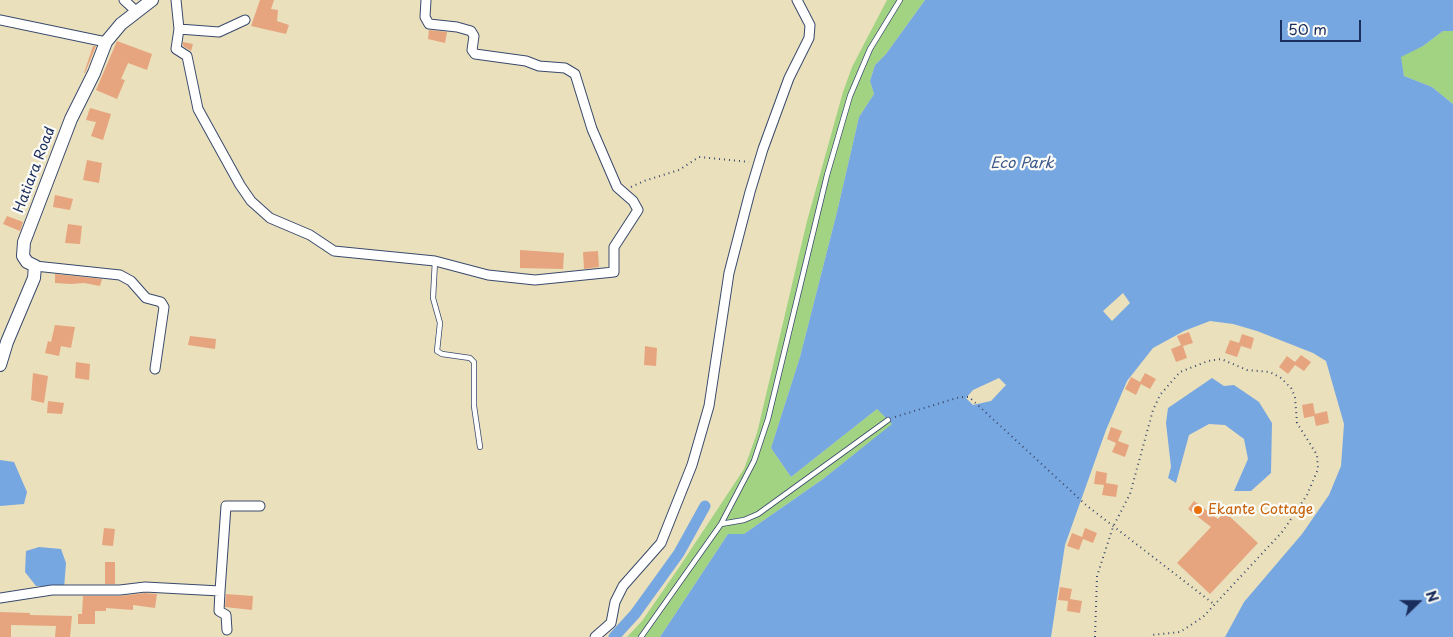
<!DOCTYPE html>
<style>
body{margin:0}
#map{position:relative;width:1453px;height:637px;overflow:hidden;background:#eae0bc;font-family:"Playpen Sans",sans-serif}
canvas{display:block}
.north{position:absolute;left:1393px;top:577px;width:50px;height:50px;-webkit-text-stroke:4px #fdfcf7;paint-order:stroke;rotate:68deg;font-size:14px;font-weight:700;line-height:20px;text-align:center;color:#1b2f5e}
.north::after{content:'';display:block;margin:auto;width:18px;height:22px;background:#1b2f5e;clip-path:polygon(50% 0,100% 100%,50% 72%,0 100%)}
.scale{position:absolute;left:1280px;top:20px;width:81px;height:22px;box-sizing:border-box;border:2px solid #1b2f5e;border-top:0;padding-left:6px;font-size:15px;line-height:18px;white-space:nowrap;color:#1b2f5e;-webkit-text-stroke:4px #fdfcf7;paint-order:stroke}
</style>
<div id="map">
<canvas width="1453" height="637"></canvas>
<div class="north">N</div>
<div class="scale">50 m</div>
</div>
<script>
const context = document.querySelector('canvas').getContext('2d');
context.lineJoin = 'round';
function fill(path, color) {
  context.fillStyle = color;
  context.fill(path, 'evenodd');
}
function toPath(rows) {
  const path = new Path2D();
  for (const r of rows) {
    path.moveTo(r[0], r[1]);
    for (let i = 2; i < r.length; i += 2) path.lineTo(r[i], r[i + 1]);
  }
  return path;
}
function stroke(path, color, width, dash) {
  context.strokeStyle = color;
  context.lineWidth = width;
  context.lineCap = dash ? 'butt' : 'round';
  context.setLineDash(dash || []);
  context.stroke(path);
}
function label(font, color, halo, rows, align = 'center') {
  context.font = font + ' "Playpen Sans",sans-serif';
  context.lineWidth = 4.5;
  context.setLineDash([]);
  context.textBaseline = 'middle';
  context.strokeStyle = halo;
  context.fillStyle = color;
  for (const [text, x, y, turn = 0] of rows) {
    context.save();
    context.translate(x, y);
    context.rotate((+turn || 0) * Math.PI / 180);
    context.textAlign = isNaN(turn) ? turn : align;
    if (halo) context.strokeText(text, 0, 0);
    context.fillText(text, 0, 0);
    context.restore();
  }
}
const green = toPath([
 [887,0,925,0,886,54,875,65,870,81,874,94,859,117,837,212,800,357,771,448,791,477,877,409,893,424,823,479,744,534,728,534,660,637,627,637,642,621,678,569,744,469,757,433,807,221,843,92,852,67],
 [1443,31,1453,31,1453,104,1432,87,1404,76,1400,56,1423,46]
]);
const water = toPath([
 [925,0,1453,0,1453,31,1443,31,1423,46,1401,57,1404,76,1432,87,1453,104,1453,637,1225,637,1244,602,1302,534,1329,495,1341,466,1344,424,1326,361,1313,353,1257,331,1233,324,1210,321,1184,331,1153,348,1127,381,1106,430,1065,545,1051,637,660,637,728,534,744,534,823,479,892,424,877,409,791,477,771,448,800,357,837,212,859,117,874,94,870,81,875,65,886,54],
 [1123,293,1130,303,1112,321,1103,311],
 [999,378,1006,385,991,401,973,405,966,398,973,390],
 [1212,378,1224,386,1234,385,1259,402,1272,423,1271,473,1251,491,1234,491,1248,459,1244,439,1225,425,1209,424,1189,435,1176,483,1168,478,1171,467,1166,423,1168,408],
 [0,460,14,462,27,492,24,504,0,506],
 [39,547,61,549,66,563,64,589,56,586,36,586,25,572,26,551]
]);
const canal = toPath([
 [614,637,635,614,679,553,705,506]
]);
const building = toPath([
 [260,0,274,0,271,9,278,10,277,21,289,25,286,34,251,26],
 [429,30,447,32,445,43,428,39],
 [117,41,152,54,147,70,128,63,121,79,125,80,117,99,96,90],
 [183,42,193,44,191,51,183,46],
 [93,46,96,46,85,73,84,73],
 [90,108,111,114,103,140,91,136,96,122,86,120],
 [87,160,102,163,99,183,83,180],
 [55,195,73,199,70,210,53,207],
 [7,216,23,222,20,231,3,224],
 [68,224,82,226,80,244,65,243],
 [520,250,564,253,563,269,520,268],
 [598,251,599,267,584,269,583,252],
 [55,274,102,279,100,286,84,283,71,284,55,283],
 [55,325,75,327,71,348,61,346,59,356,45,353,48,341,51,342],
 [1189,332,1193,343,1183,346,1187,358,1176,362,1171,349,1181,345,1177,336],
 [1242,334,1254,338,1251,349,1241,346,1237,357,1225,353,1230,340,1239,343],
 [190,336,216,339,215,349,188,345],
 [645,346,657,348,656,366,644,365],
 [1301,355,1311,362,1304,371,1295,365,1288,374,1279,367,1287,356,1295,362],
 [76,362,90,364,89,380,75,378],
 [33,373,48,376,44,403,31,400],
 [1145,373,1156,379,1150,389,1141,384,1136,395,1125,389,1131,377,1140,382],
 [48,401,64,403,62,414,47,413],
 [1313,403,1315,414,1327,411,1329,423,1316,426,1314,416,1304,418,1302,405],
 [1111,427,1122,431,1118,441,1129,445,1125,457,1112,452,1116,443,1107,439],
 [1096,471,1107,473,1106,483,1118,485,1116,497,1102,495,1104,485,1094,484],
 [1194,501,1218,519,1225,512,1258,543,1210,594,1177,563,1211,527,1188,509],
 [104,528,115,529,113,546,102,545],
 [1085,528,1097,533,1093,543,1083,539,1079,550,1067,546,1072,533,1082,537],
 [105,562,115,562,115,584,105,584],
 [1060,587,1072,589,1070,599,1082,601,1080,613,1067,611,1068,601,1058,600],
 [145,593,157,594,155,608,133,605,133,610,106,608,106,611,95,611,95,624,78,624,78,614,82,614,83,596,120,596],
 [226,594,253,596,252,610,225,607],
 [0,612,30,613,30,615,72,616,70,637,55,637,56,626,11,625,11,637,0,637]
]);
const path = toPath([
 [631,187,644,181,679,170,699,157,749,162],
 [895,417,960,397,969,397,1086,505,1215,605],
 [1095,637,1097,576,1113,527,1130,494,1153,410,1160,395,1180,372,1208,361,1221,359,1247,370,1270,372,1281,378,1291,388,1295,397,1297,423,1317,455,1318,469,1307,495,1283,531,1203,617,1180,632,1152,635,1150,637]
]);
const lane = toPath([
 [435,261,433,298,440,323,437,351,442,354,470,358,474,362,474,406,480,447],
 [721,524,744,520,758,514,888,420],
 [641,637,721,524,754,461,768,419,827,175,850,96,870,49,900,0]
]);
const street = toPath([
 [124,0,137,12],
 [176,0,179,29,176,49,187,56,198,109,240,185,251,201,270,218,310,235,334,251,435,261,488,275,535,280,614,272,614,247,638,210,633,201,617,187,592,129,575,74,565,68,539,66,526,61,475,54,472,50,474,36,471,31,457,27,429,24,425,17,426,0],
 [0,20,106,42],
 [179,29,219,32,245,20],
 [35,266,120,275,131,281,146,298,161,302,164,307,155,369],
 [220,591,219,611,226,615,227,630],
 [0,598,52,590,120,590,145,587,220,591,226,506,260,506],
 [595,637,611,623,615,602,623,586,661,543,692,465,709,406,729,273,750,192,763,149,789,78,809,38,810,25,797,0]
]);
const secondary = toPath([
 [0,365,7,342,34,278,35,266,27,262,23,256,24,242,71,119,94,73,106,42,121,24,152,0]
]);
const markers = [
 [1198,510,5,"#e8710a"]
];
const streetNames = [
 ["Hatiara Road",35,170,-69]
];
const foodNames = [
 ["Ekante Cottage",1208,510]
];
const waterNames = [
 ["Eco Park",1022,164]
];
fill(green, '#a1d382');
fill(water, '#77a7e1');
stroke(canal, '#77a7e1', 11);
fill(building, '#e6a57f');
stroke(lane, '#3a4a6c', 6);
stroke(street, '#3a4a6c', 11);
stroke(secondary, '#3a4a6c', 14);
stroke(path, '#3a4a6c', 2, [1, 4]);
stroke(lane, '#fff', 4.5);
stroke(street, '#fff', 9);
stroke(secondary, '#fff', 12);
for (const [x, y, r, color] of markers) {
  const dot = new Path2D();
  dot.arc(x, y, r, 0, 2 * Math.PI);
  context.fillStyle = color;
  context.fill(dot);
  stroke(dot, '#fdfcf7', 2);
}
label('14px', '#1b2f5e', '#fdfcf7', streetNames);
label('14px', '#c56008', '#fdfcf7', foodNames, 'left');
label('italic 15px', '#3b598c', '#fdfcf7', waterNames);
</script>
